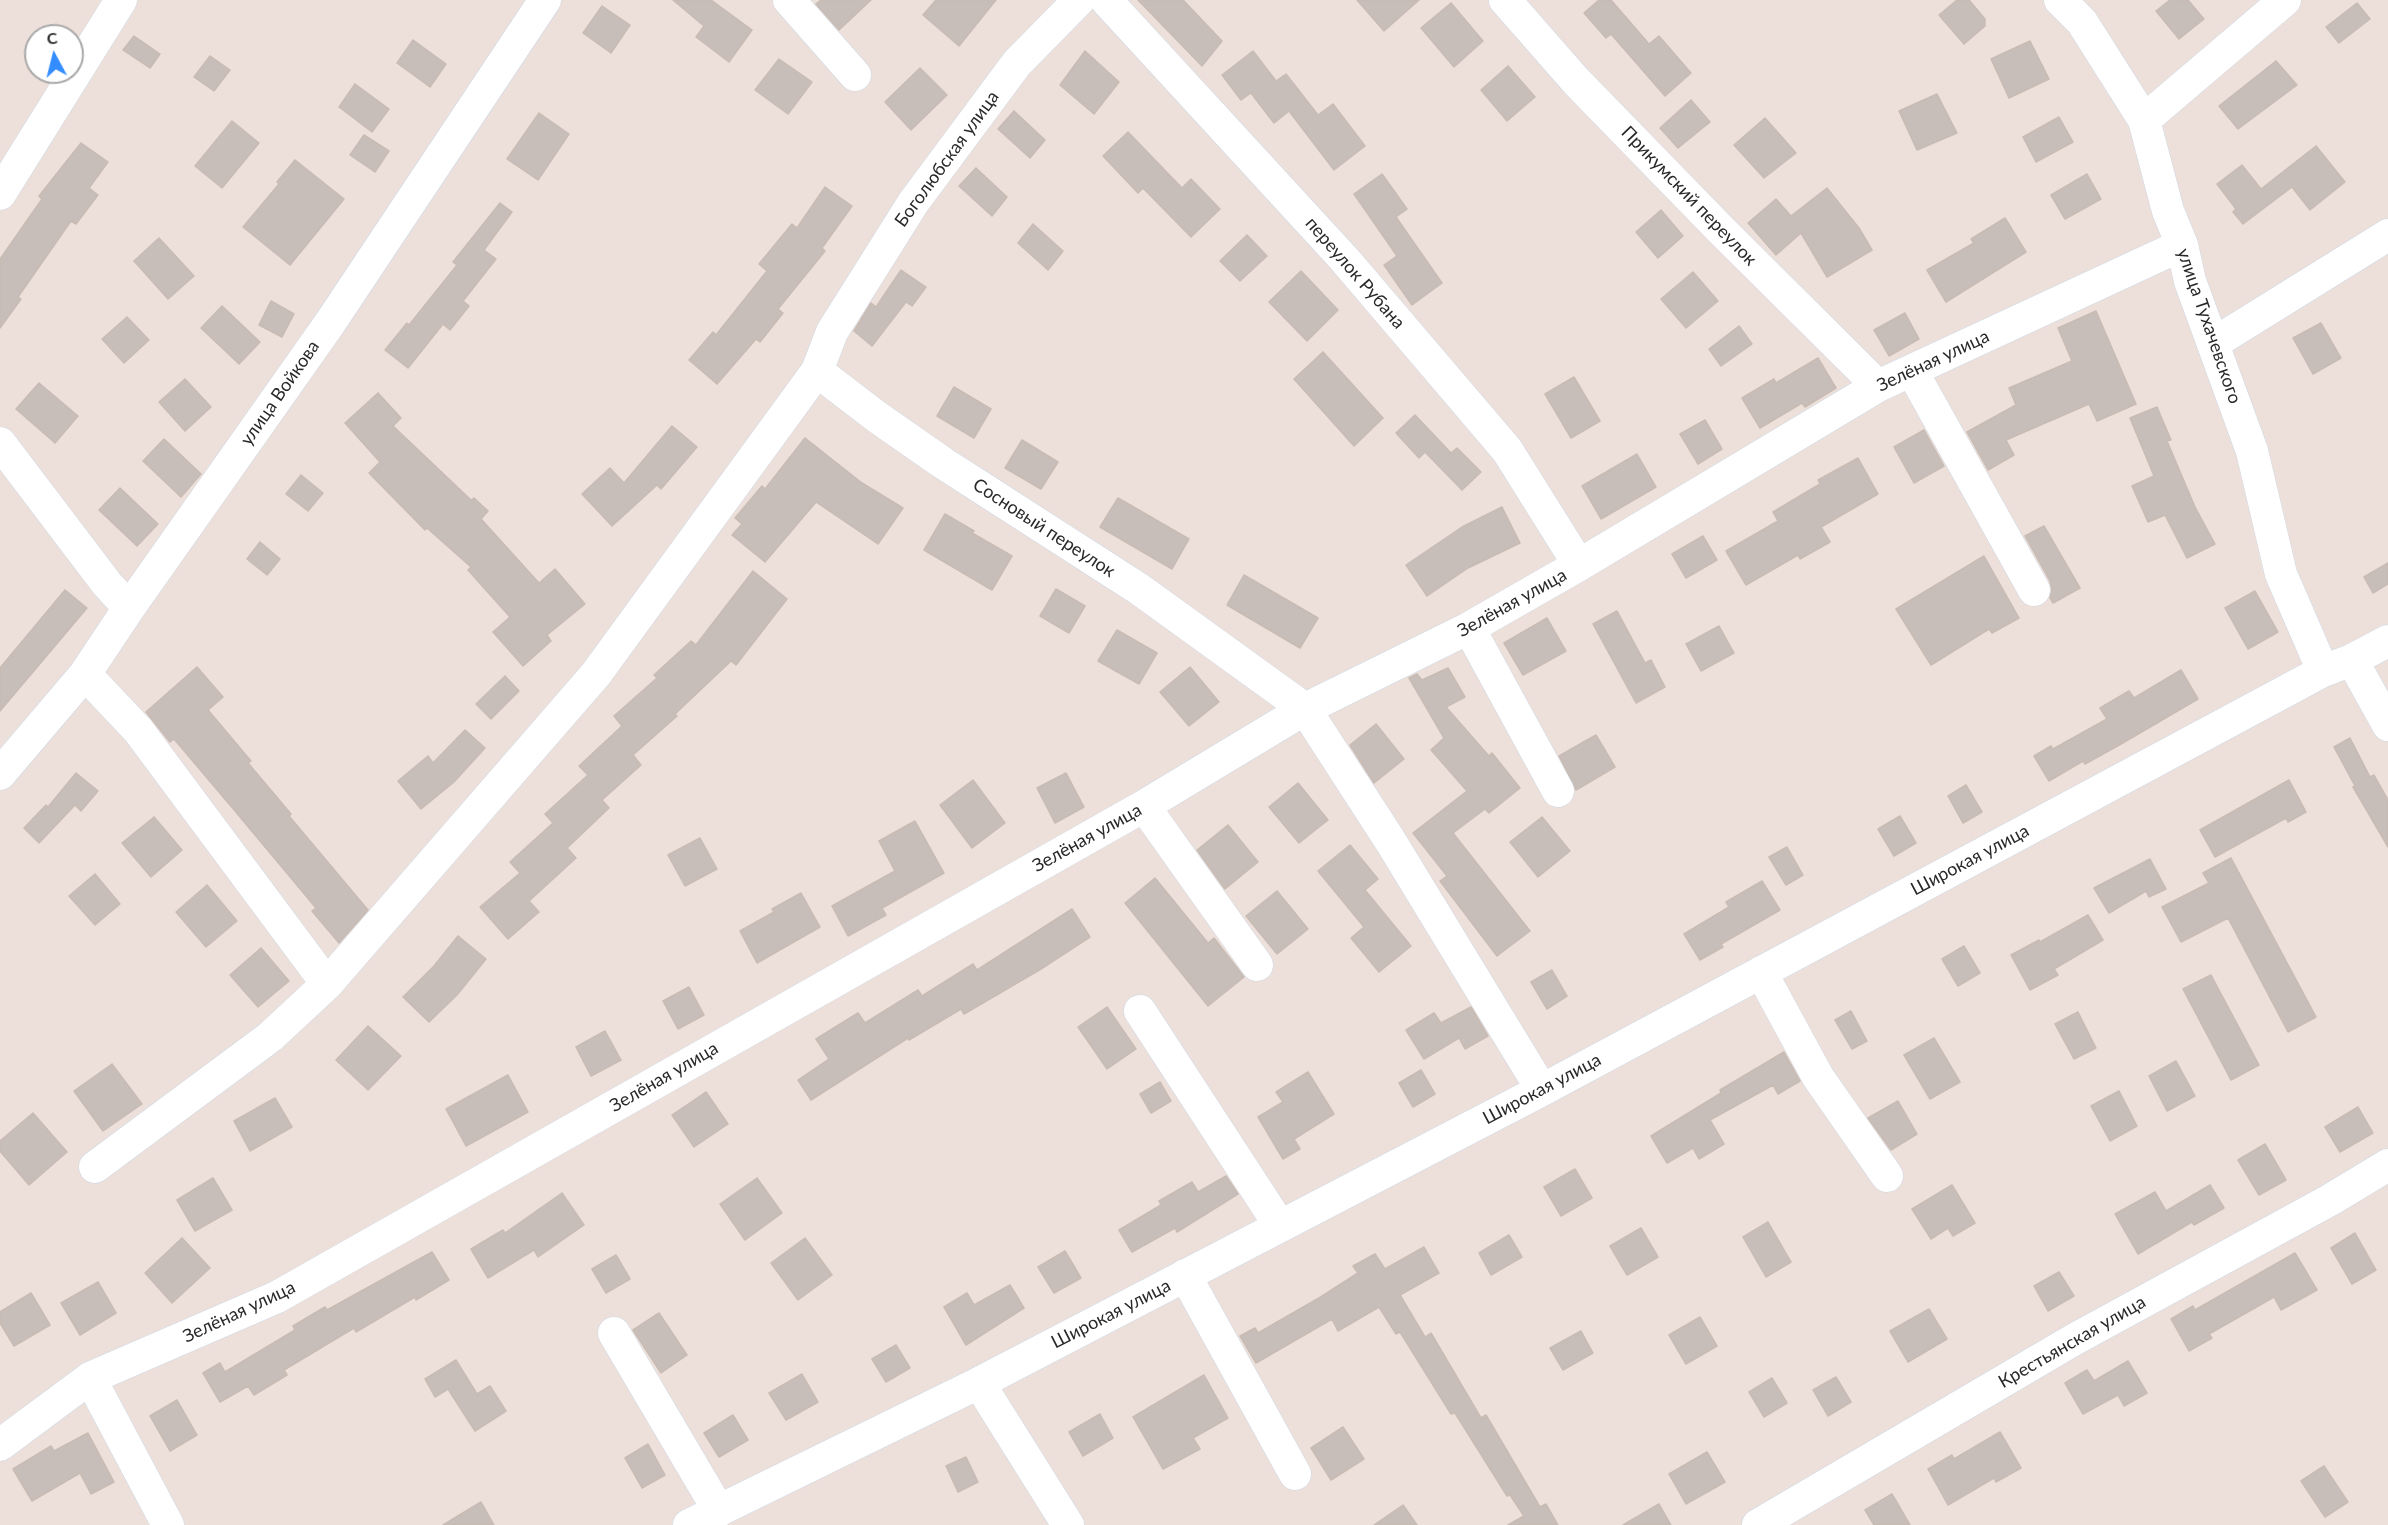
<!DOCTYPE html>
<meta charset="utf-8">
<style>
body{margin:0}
#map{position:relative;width:2388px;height:1525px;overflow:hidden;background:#ede0da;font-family:Lato,sans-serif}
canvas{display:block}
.north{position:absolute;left:24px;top:24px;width:60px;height:60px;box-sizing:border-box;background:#fff;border:2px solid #a9a9a9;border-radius:50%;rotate:353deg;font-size:16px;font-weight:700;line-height:24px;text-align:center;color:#292929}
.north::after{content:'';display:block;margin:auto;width:21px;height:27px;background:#348dff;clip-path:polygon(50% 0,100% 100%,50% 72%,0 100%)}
</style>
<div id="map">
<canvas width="2388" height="1525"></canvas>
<div class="north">С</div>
</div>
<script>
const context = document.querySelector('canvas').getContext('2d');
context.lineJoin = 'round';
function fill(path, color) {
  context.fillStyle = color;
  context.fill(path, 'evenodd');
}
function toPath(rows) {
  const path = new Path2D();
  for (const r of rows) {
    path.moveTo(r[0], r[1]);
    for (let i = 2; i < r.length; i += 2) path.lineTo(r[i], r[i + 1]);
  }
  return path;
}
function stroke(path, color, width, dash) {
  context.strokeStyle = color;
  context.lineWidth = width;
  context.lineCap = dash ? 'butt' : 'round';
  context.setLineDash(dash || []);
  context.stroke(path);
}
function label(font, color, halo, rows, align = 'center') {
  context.font = font + ' Lato,sans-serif';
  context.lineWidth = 6;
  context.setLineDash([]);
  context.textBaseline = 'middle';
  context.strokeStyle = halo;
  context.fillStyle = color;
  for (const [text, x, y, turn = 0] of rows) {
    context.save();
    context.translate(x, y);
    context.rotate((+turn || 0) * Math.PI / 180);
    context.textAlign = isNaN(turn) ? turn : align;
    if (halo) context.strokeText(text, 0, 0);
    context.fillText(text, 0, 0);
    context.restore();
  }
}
const building = toPath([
 [673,0,711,0,752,30,729,62,696,37,704,26,673,0],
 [821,0,871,0,839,30,816,4,821,0],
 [936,0,996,0,959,46,923,15,936,0],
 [1138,0,1183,0,1222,41,1202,66,1138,0],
 [1357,0,1419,0,1384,31,1357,0],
 [1599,0,1611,0,1649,44,1659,36,1691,73,1665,96,1611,34,1606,38,1584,13,1599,0],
 [1957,0,1969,0,1985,19,1985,26,1964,44,1939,15,1957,0],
 [2170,0,2188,0,2204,19,2179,39,2156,11,2170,0],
 [1451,3,1483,41,1454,67,1421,28,1451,3],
 [2357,3,2370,19,2339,43,2326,27,2357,3],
 [602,6,630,25,611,53,583,33,602,6],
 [134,36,160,54,150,68,123,50,134,36],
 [413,40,446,64,430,87,397,63,413,40],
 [2030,41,2049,79,2009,98,1991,59,2030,41],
 [1085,51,1119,82,1094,114,1060,85,1085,51],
 [1253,51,1276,81,1286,74,1318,115,1333,104,1365,146,1334,170,1289,111,1274,123,1251,93,1241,100,1222,75,1253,51],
 [210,56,230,70,214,91,194,77,210,56],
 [779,59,812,82,788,114,755,90,779,59],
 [2276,61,2297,85,2238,129,2219,106,2276,61],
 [1508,66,1535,97,1507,121,1481,90,1508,66],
 [920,68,947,95,911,130,885,102,920,68],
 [355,84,389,109,372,132,339,107,355,84],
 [1937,94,1957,133,1917,150,1899,111,1937,94],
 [1691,100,1710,122,1678,148,1660,128,1691,100],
 [1014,111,1045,140,1030,158,998,129,1014,111],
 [539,113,569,134,538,180,507,159,539,113],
 [2059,117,2073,142,2036,162,2023,137,2059,117],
 [1765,118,1796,153,1764,178,1734,145,1765,118],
 [232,121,259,143,222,188,195,166,232,121],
 [1128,132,1182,188,1191,179,1220,209,1191,237,1143,188,1138,193,1103,156,1128,132],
 [364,135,389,151,375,172,350,155,364,135],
 [81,143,108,162,89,188,98,195,76,224,71,221,18,297,21,299,0,328,0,259,42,199,39,196,81,143],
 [2316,146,2345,182,2310,210,2292,187,2243,224,2233,212,2236,209,2217,184,2242,165,2261,189,2316,146],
 [295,160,344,199,290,265,243,227,279,184,277,182,295,160],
 [976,168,1007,197,992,216,959,186,976,168],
 [1382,174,1407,209,1396,217,1442,283,1412,305,1384,265,1397,256,1354,194,1382,174],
 [2087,174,2101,199,2065,219,2051,195,2087,174],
 [825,187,852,206,822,248,825,251,778,309,783,313,760,342,756,339,717,384,689,360,713,332,716,335,767,271,759,264,792,224,797,228,825,187],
 [1827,188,1859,228,1872,250,1827,277,1801,233,1776,255,1748,223,1776,199,1791,216,1827,188],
 [500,203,512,212,484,250,496,259,463,301,469,306,450,330,443,324,408,368,385,350,407,323,409,325,457,265,453,262,500,203],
 [1661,210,1683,236,1658,258,1636,232,1661,210],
 [2005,218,2026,252,1946,302,1927,270,1974,243,1971,239,2005,218],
 [1033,224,1063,251,1048,270,1018,243,1033,224],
 [1247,235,1267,256,1240,281,1220,261,1247,235],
 [159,238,194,276,168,299,134,261,159,238],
 [901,270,926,287,912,306,906,302,872,346,854,331,871,303,876,307,901,270],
 [1301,271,1338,310,1307,341,1269,302,1301,271],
 [1693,272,1718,301,1686,328,1661,299,1693,272],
 [271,301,294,314,282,337,259,325,271,301],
 [222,306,260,342,239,364,201,328,222,306],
 [2096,311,2136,404,2097,421,2089,404,2006,440,2014,455,1988,470,1967,432,2016,405,2009,388,2072,361,2058,328,2096,311],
 [1905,313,1919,339,1889,356,1874,330,1905,313],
 [127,317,149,340,124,363,102,339,127,317],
 [2321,323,2341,358,2313,374,2293,338,2321,323],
 [1739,326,1752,344,1721,366,1709,349,1739,326],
 [1323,352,1383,418,1354,446,1294,379,1323,352],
 [1818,358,1836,388,1805,407,1802,403,1760,428,1742,398,1774,379,1776,383,1818,358],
 [1574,377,1600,421,1571,438,1545,394,1574,377],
 [185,379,211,407,185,431,159,402,185,379],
 [39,383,78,416,55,443,16,409,39,383],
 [954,387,991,409,974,438,937,416,954,387],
 [378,393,401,418,393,426,471,500,474,498,488,511,481,519,539,583,555,569,585,604,547,635,551,641,523,666,493,632,510,617,468,570,471,567,427,528,425,530,369,473,380,462,345,423,378,393],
 [2157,407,2171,440,2167,441,2195,507,2215,544,2187,558,2165,515,2148,522,2132,486,2154,476,2130,418,2157,407],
 [1415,415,1451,453,1457,448,1481,472,1462,490,1425,452,1419,458,1396,433,1415,415],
 [1705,420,1722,449,1698,464,1680,434,1705,420],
 [672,426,697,447,661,489,657,485,612,526,582,494,610,468,624,483,672,426],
 [1924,430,1944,466,1914,483,1894,447,1924,430],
 [805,438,862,483,903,508,878,544,816,502,765,562,732,535,742,524,735,518,762,486,765,489,805,438],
 [164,439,201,474,181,497,143,461,164,439],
 [1022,440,1058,462,1041,489,1005,468,1022,440],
 [1637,454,1656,487,1601,519,1582,486,1637,454],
 [1858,458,1878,494,1821,527,1830,542,1800,559,1798,555,1746,585,1726,551,1778,521,1773,512,1820,484,1818,480,1858,458],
 [301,475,323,493,308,511,286,494,301,475],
 [120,488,158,524,137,546,99,510,120,488],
 [1118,498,1189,539,1172,569,1100,527,1118,498],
 [1502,507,1520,543,1468,568,1427,596,1406,565,1462,527,1502,507],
 [945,514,974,531,972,533,1012,556,992,590,924,550,945,514],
 [2044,526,2080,588,2053,603,2050,598,2052,590,2050,581,2025,536,2044,526],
 [1703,536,1717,560,1686,578,1672,554,1703,536],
 [260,542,280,559,267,575,247,559,260,542],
 [1984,556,2019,618,1992,633,1989,629,1931,665,1896,609,1984,556],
 [2388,563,2388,584,2373,593,2364,577,2388,563],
 [753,571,787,599,736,665,731,661,675,714,677,716,633,755,641,765,602,800,609,808,567,848,576,858,529,901,539,912,508,939,480,907,520,873,510,862,553,823,545,814,588,775,579,766,622,726,614,716,657,678,654,675,691,641,696,645,753,571],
 [1244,575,1318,618,1300,648,1227,605,1244,575],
 [1056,589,1085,606,1069,633,1040,616,1056,589],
 [65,590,87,608,0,711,0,668,65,590],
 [2255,591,2278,632,2248,649,2225,608,2255,591],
 [1617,611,1645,663,1651,660,1665,687,1636,703,1593,624,1617,611],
 [1547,618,1566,651,1523,675,1504,643,1547,618],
 [1719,626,1734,653,1701,671,1686,644,1719,626],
 [1117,630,1157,653,1139,684,1098,661,1117,630],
 [197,667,223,697,208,710,251,761,248,763,291,814,289,816,368,910,339,943,312,911,316,908,230,805,174,739,170,742,146,712,197,667],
 [1190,667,1219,702,1189,726,1160,692,1190,667],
 [1448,668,1465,697,1446,707,1489,756,1492,753,1520,788,1489,813,1485,809,1453,833,1530,931,1497,956,1440,881,1447,876,1413,833,1467,791,1431,750,1444,738,1409,678,1417,674,1422,680,1448,668],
 [2181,670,2198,699,2121,744,2085,764,2083,761,2049,781,2034,756,2051,746,2053,749,2107,719,2100,708,2129,691,2134,698,2181,670],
 [505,676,519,691,491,719,476,704,505,676],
 [1376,724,1404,759,1374,783,1350,745,1376,724],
 [465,730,485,748,454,782,421,809,398,781,428,756,433,763,465,730],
 [1596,735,1615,767,1576,790,1559,756,1596,735],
 [2350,738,2370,777,2374,775,2388,800,2388,847,2353,787,2355,786,2334,747,2350,738],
 [76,773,98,791,81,811,75,805,39,843,24,828,46,805,48,807,76,773],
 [1066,773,1084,807,1055,823,1037,788,1066,773],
 [973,780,1005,823,972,848,940,805,973,780],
 [2289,780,2306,812,2288,822,2286,818,2215,857,2200,830,2289,780],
 [1298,783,1328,820,1299,843,1269,807,1298,783],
 [1966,785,1982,812,1963,823,1948,796,1966,785],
 [1900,816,1916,843,1894,856,1878,829,1900,816],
 [154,817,182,850,151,877,122,843,154,817],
 [1542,817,1570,851,1538,877,1510,842,1542,817],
 [915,821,944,873,882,908,886,915,848,936,832,906,895,871,879,841,915,821],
 [1228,825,1258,862,1225,889,1197,850,1228,825],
 [700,838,717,869,685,886,668,855,700,838],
 [1350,845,1378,879,1365,890,1411,946,1379,972,1351,938,1364,927,1318,871,1350,845],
 [1787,847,1803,875,1786,885,1769,857,1787,847],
 [2231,858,2316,1017,2288,1032,2228,918,2181,942,2162,907,2209,883,2203,873,2231,858],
 [2150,859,2166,889,2149,897,2146,891,2109,913,2094,888,2150,859],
 [95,874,120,904,95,925,69,896,95,874],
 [1155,878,1208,943,1214,938,1244,977,1208,1006,1125,903,1155,878],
 [1762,881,1780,910,1721,944,1723,947,1700,960,1684,934,1729,907,1726,902,1762,881],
 [207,885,237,921,206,947,176,912,207,885],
 [1277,891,1308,929,1277,954,1246,916,1277,891],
 [801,893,820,927,757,963,740,931,774,912,772,909,801,893],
 [1072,909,1090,937,1041,969,964,1014,961,1009,909,1040,908,1038,811,1100,798,1080,829,1059,816,1039,858,1013,865,1023,918,990,922,996,973,964,977,970,1072,909],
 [2088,915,2103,940,2054,969,2058,975,2030,990,2011,955,2039,940,2040,942,2088,915],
 [458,936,486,959,457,995,429,1022,403,997,434,966,458,936],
 [1964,946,1980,973,1958,986,1942,959,1964,946],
 [261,948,289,981,258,1007,230,975,261,948],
 [1552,970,1567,996,1547,1009,1531,982,1552,970],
 [2211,975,2259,1065,2231,1080,2183,989,2211,975],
 [689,987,704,1015,678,1029,663,1001,689,987],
 [1107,1007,1136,1049,1107,1069,1078,1027,1107,1007],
 [1471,1007,1488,1036,1465,1049,1459,1038,1424,1059,1406,1030,1434,1013,1441,1023,1471,1007],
 [1851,1011,1867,1041,1852,1049,1835,1020,1851,1011],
 [2078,1012,2096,1048,2074,1059,2055,1024,2078,1012],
 [368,1026,401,1056,368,1090,336,1060,368,1026],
 [605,1031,621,1060,591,1076,576,1047,605,1031],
 [1934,1038,1960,1082,1930,1099,1904,1055,1934,1038],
 [1784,1052,1800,1081,1778,1094,1773,1085,1710,1120,1724,1144,1699,1159,1693,1148,1667,1163,1651,1136,1721,1093,1720,1090,1784,1052],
 [2176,1061,2195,1096,2167,1111,2149,1076,2176,1061],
 [112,1064,142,1104,103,1131,74,1091,112,1064],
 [1421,1070,1435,1094,1413,1107,1399,1083,1421,1070],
 [1308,1072,1334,1114,1294,1139,1300,1149,1283,1159,1258,1117,1283,1102,1276,1092,1308,1072],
 [508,1075,528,1112,466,1146,446,1109,508,1075],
 [1160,1082,1171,1101,1151,1113,1140,1094,1160,1082],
 [2119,1091,2137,1126,2110,1141,2091,1106,2119,1091],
 [706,1092,728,1124,694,1147,672,1115,706,1092],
 [275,1098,292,1127,250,1151,234,1121,275,1098],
 [1898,1101,1917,1134,1891,1150,1868,1118,1898,1101],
 [2358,1107,2373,1133,2340,1152,2325,1127,2358,1107],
 [33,1113,67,1152,29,1185,0,1151,0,1141,33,1113],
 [2265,1144,2286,1180,2259,1195,2238,1160,2265,1144],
 [1575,1169,1592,1198,1561,1216,1544,1187,1575,1169],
 [1226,1176,1238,1194,1177,1232,1175,1228,1132,1252,1119,1230,1161,1205,1159,1201,1192,1182,1198,1192,1226,1176],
 [213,1178,232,1210,195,1231,177,1200,213,1178],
 [757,1178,782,1213,745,1240,720,1204,757,1178],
 [1952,1185,1975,1223,1953,1236,1948,1228,1931,1239,1912,1209,1952,1185],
 [2210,1185,2224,1208,2194,1225,2192,1222,2138,1254,2115,1214,2155,1192,2166,1211,2210,1185],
 [562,1193,584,1225,538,1257,534,1250,488,1278,471,1249,503,1230,505,1233,562,1193],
 [1768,1222,1791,1262,1766,1277,1743,1237,1768,1222],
 [1641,1228,1658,1257,1627,1275,1610,1246,1641,1228],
 [2355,1233,2376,1270,2352,1284,2331,1248,2355,1233],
 [1509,1235,1522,1257,1491,1275,1479,1253,1509,1235],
 [182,1238,210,1268,172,1303,145,1273,182,1238],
 [805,1238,832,1275,798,1300,771,1263,805,1238],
 [1424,1247,1439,1273,1400,1295,1425,1337,1431,1333,1481,1418,1486,1415,1540,1507,1546,1504,1558,1525,1508,1525,1524,1516,1510,1495,1507,1496,1455,1413,1451,1414,1400,1332,1396,1334,1379,1307,1338,1331,1332,1319,1256,1363,1240,1336,1255,1328,1258,1333,1319,1298,1358,1273,1353,1266,1375,1254,1385,1269,1424,1247],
 [1065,1251,1081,1278,1054,1293,1038,1267,1065,1251],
 [432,1252,449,1280,416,1300,415,1297,356,1332,354,1328,284,1370,287,1375,254,1395,248,1386,220,1402,203,1373,220,1363,225,1372,295,1330,293,1326,325,1307,327,1310,432,1252],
 [2295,1253,2317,1290,2281,1310,2274,1297,2209,1334,2212,1338,2189,1351,2171,1319,2193,1306,2195,1310,2295,1253],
 [616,1255,630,1279,606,1293,592,1269,616,1255],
 [2059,1272,2074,1296,2048,1311,2034,1286,2059,1272],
 [98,1282,116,1313,80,1335,61,1303,98,1282],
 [1010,1285,1024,1308,966,1345,944,1307,967,1293,974,1305,1010,1285],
 [31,1293,50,1325,14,1346,0,1323,0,1312,31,1293],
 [1929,1309,1947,1339,1908,1362,1890,1331,1929,1309],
 [659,1313,687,1355,661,1373,633,1330,659,1313],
 [1700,1317,1717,1346,1686,1364,1669,1335,1700,1317],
 [1581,1331,1593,1353,1563,1370,1550,1348,1581,1331],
 [896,1345,910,1368,886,1382,872,1359,896,1345],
 [456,1360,477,1394,490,1386,506,1411,475,1431,448,1389,435,1397,425,1379,456,1360],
 [2128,1361,2147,1393,2124,1406,2118,1395,2083,1414,2065,1383,2087,1370,2094,1381,2128,1361],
 [802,1374,818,1402,786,1420,769,1393,802,1374],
 [1204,1375,1228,1418,1193,1438,1200,1449,1163,1469,1133,1417,1204,1375],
 [1836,1377,1851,1402,1828,1416,1813,1390,1836,1377],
 [1772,1378,1787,1403,1764,1417,1749,1392,1772,1378],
 [177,1400,197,1435,170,1451,150,1416,177,1400],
 [1100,1414,1113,1438,1083,1456,1069,1432,1100,1414],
 [733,1415,748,1440,719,1457,704,1433,733,1415],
 [1343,1427,1364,1459,1331,1480,1311,1448,1343,1427],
 [2000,1432,2021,1468,1996,1482,1994,1478,1948,1505,1928,1469,1952,1455,1954,1459,2000,1432],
 [88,1433,114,1482,91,1494,80,1473,32,1501,13,1469,51,1446,54,1451,88,1433],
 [648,1444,665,1475,642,1488,625,1458,648,1444],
 [1707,1452,1725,1482,1686,1504,1669,1474,1707,1452],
 [966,1457,978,1482,958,1492,946,1466,966,1457],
 [2324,1466,2348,1502,2325,1517,2301,1481,2324,1466],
 [1892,1494,1910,1525,1874,1525,1865,1510,1892,1494],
 [481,1502,494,1525,443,1525,481,1502],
 [1659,1504,1671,1525,1623,1525,1659,1504],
 [1403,1505,1417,1525,1374,1525,1403,1505]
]);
const minor = toPath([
 [789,0,855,75],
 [1079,0,1017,63,913,203,832,332,817,371,877,417,943,463,1139,589,1305,709,1391,842,1542,1090],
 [1106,0,1345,260,1507,450,1579,565],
 [1505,0,1576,81,1721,230,1878,386],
 [2060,0,2082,22,2144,120,2168,211,2182,245,2190,281,2252,451,2281,574,2323,671],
 [2144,120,2285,0],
 [0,194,121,0],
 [2214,343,2388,235],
 [1912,371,2034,590],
 [0,443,107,584,129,608],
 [1469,628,1558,791],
 [2352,660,2388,725],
 [85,674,138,730,327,984],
 [0,774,85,674,129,608,330,323,545,0],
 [1144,806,1257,965],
 [1761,972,1818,1077,1887,1176],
 [1140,1011,1280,1226],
 [95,1167,270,1037,327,984,596,674,817,371],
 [1185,1275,1295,1474],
 [614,1333,719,1511],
 [90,1378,168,1525],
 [979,1383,1068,1525],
 [0,1445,90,1378,277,1297,1144,806,1305,709,1469,628,1579,565,1878,386,2182,245],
 [689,1525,979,1383,1542,1090,2323,671,2352,660,2388,641],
 [1758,1525,2075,1339,2330,1200,2388,1165]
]);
const streetNames = [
 ["Боголюбская улица",947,159,-54],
 ["Прикумский переулок",1689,196,46],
 ["переулок Рубана",1355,273,49],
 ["улица Тухачевского",2209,326,71],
 ["Зелёная улица",1933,361,-25],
 ["улица Войкова",280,393,-55],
 ["Сосновый переулок",1044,528,33],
 ["Зелёная улица",1512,603,-29],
 ["Зелёная улица",1087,838,-29],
 ["Широкая улица",1970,860,-28],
 ["Зелёная улица",664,1077,-30],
 ["Широкая улица",1542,1089,-28],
 ["Зелёная улица",239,1312,-25],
 ["Широкая улица",1111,1314,-27],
 ["Крестьянская улица",2072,1342,-30]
];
fill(building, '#c8beb9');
stroke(building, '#c8bbb3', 1.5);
stroke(minor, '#cfd8e4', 33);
stroke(minor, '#fff', 32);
label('18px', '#292929', '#fff', streetNames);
</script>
